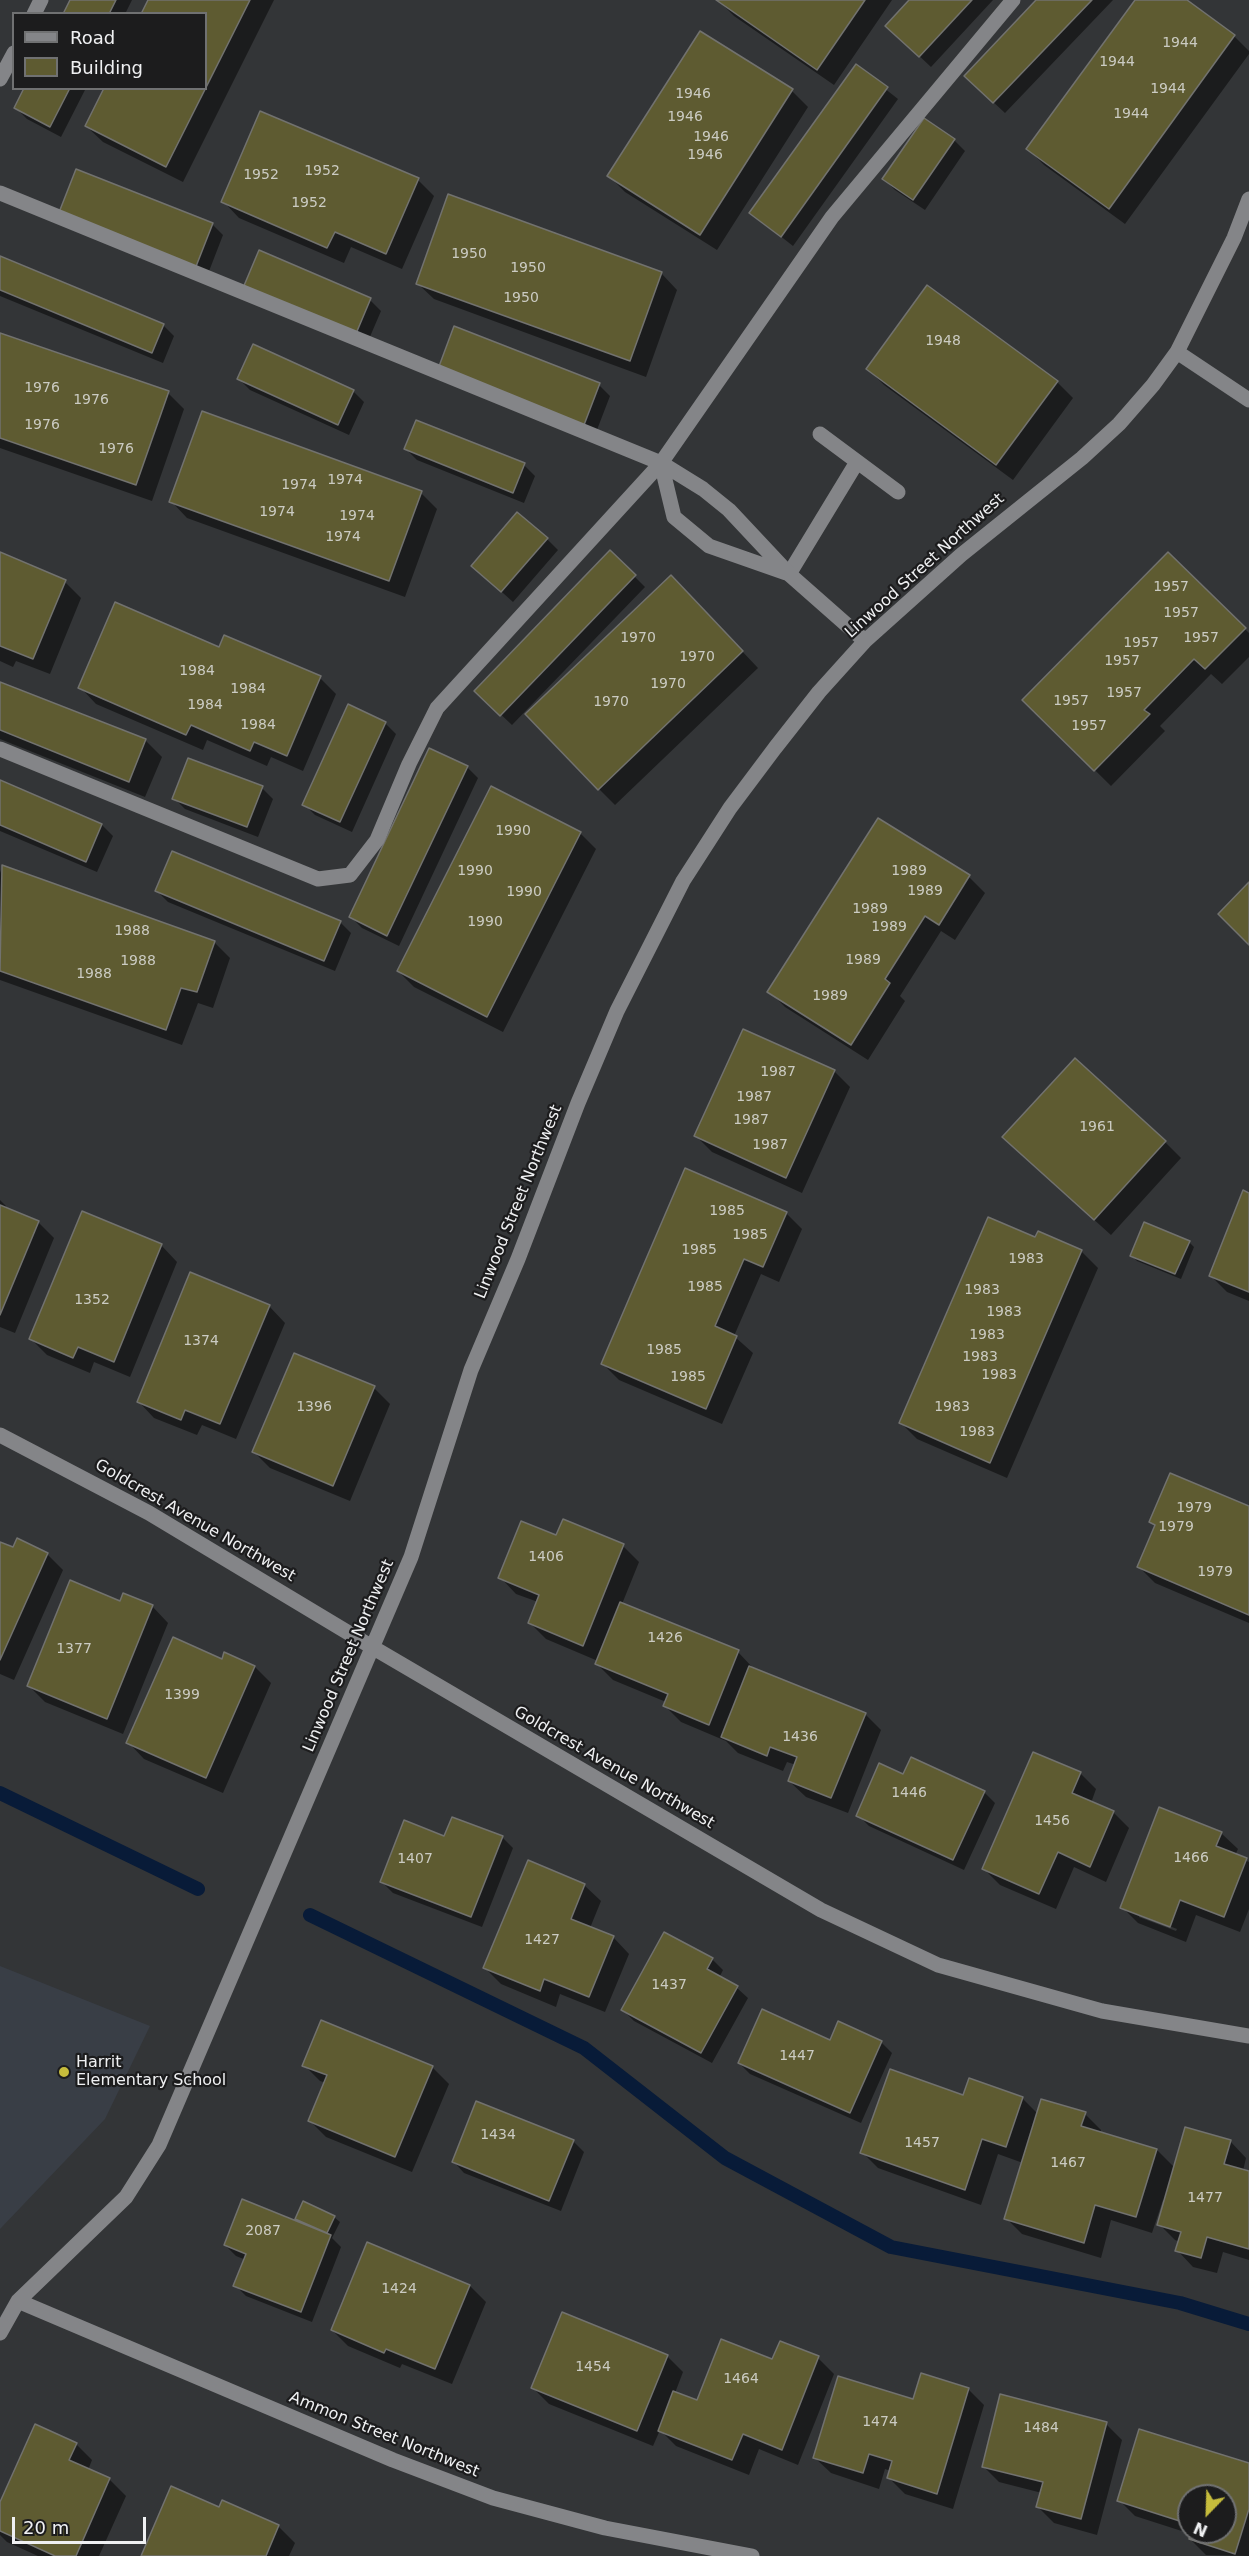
<!DOCTYPE html>
<style>
body{margin:0}
#map{position:relative;width:1249px;height:2556px;overflow:hidden;background:#333537;font-family:"DejaVu Sans",sans-serif}
canvas{display:block}
.legend{position:absolute;left:12px;top:12px;width:195px;height:78px;box-sizing:border-box;background:#1c1c1d;border:2px solid #707172;margin:0;padding:8px 10px;list-style:none;font-size:18px;color:#eff0f2}
.legend li{display:flex;align-items:center;gap:12px;height:30px}
.legend b{width:30px;border:2px solid #707172}
.north{position:absolute;left:1177px;top:2484px;width:60px;height:60px;box-sizing:border-box;background:#1c1c1d;border:2px solid #707172;border-radius:50%;rotate:203deg;font-size:16px;font-weight:700;line-height:24px;text-align:center;color:#eff0f2}
.north::after{content:'';display:block;margin:auto;width:21px;height:27px;background:#c6bc3c;clip-path:polygon(50% 0,100% 100%,50% 72%,0 100%)}
.scale{position:absolute;left:12px;top:2517px;width:134px;height:27px;box-sizing:border-box;border:3px solid #eff0f2;border-top:0;padding-left:8px;font-size:18px;line-height:21px;white-space:nowrap;color:#eff0f2;-webkit-text-stroke:4px #1c1c1d;paint-order:stroke}
</style>
<div id="map">
<canvas width="1249" height="2556"></canvas>
<ul class="legend">
<li><b style="height:8px;background:#848588"></b>Road</li>
<li><b style="height:16px;background:#5e5b31"></b>Building</li>
</ul>
<div class="north">N</div>
<div class="scale">20 m</div>
</div>
<script>
const context = document.querySelector('canvas').getContext('2d');
context.lineJoin = 'round';
function fill(path, color) {
  context.fillStyle = color;
  context.fill(path, 'evenodd');
}
function toPath(rows) {
  const path = new Path2D();
  for (const r of rows) {
    path.moveTo(r[0], r[1]);
    for (let i = 2; i < r.length; i += 2) path.lineTo(r[i], r[i + 1]);
  }
  return path;
}
function stroke(path, color, width, dash) {
  context.strokeStyle = color;
  context.lineWidth = width;
  context.lineCap = dash ? 'butt' : 'round';
  context.setLineDash(dash || []);
  context.stroke(path);
}
function label(font, color, halo, rows, align = 'center') {
  context.font = font + ' "DejaVu Sans",sans-serif';
  context.lineWidth = 4.5;
  context.setLineDash([]);
  context.textBaseline = 'middle';
  context.strokeStyle = halo;
  context.fillStyle = color;
  for (const [text, x, y, turn = 0] of rows) {
    context.save();
    context.translate(x, y);
    context.rotate((+turn || 0) * Math.PI / 180);
    context.textAlign = isNaN(turn) ? turn : align;
    if (halo) context.strokeText(text, 0, 0);
    context.fillText(text, 0, 0);
    context.restore();
  }
}
const built = toPath([
 [0,1966,150,2026,105,2119,0,2229]
]);
const shadow = toPath([
 [72,0,132,0,125,14,65,14],
 [150,0,274,0,183,182,103,142,86,126,105,88,206,88,206,14],
 [718,0,892,0,834,85,734,16],
 [911,0,993,0,931,67,898,36],
 [1038,0,1113,0,1005,113,977,87],
 [1136,0,1184,0,1234,36,1249,51,1249,54,1125,224,1044,165,1028,149],
 [700,33,792,91,808,107,717,250,625,192,609,176],
 [856,66,898,99,793,246,751,213],
 [26,88,86,88,61,137,27,119,16,108],
 [954,140,965,151,925,210,895,190,884,179],
 [418,180,434,196,402,269,351,247,344,263,239,218,223,201],
 [212,224,223,235,206,279,71,225],
 [0,258,163,325,174,336,163,363,0,296],
 [661,273,677,290,646,377,434,299,417,283],
 [256,298,370,300,381,311,366,346],
 [0,335,168,393,184,409,152,501,0,448],
 [868,369,1057,382,1073,398,1013,480,884,385],
 [239,379,353,391,364,402,349,435,250,390],
 [451,379,599,385,610,396,595,435],
 [406,449,524,465,535,476,524,503,417,460],
 [421,493,437,509,405,597,187,518,171,501],
 [547,539,558,550,513,602,473,566],
 [610,552,645,587,512,725,476,691],
 [0,554,65,582,81,598,50,674,16,661,13,667,0,661],
 [1168,554,1249,633,1249,657,1222,684,1211,674,1160,726,1165,731,1111,786,1024,700],
 [687,593,758,668,615,805,599,789],
 [220,649,320,678,336,694,303,771,271,757,267,766,207,740,203,750,96,704,80,687],
 [0,683,145,740,162,757,145,797,0,739],
 [385,723,396,734,352,832,315,815,304,804],
 [467,767,478,778,399,946,362,928,351,917],
 [0,782,102,825,113,836,97,872,0,831],
 [262,788,273,799,258,837,185,809,174,798],
 [492,788,580,833,596,849,503,1032,414,987,398,971],
 [2,867,214,942,230,958,213,1008,198,1003,182,1045,0,980,0,873],
 [969,877,985,893,955,940,941,931,900,996,905,1001,868,1060,785,1007,769,991],
 [157,891,340,922,351,933,335,971,168,902],
 [834,1071,850,1087,802,1193,712,1152,696,1136],
 [1165,1142,1181,1158,1111,1235,1020,1153],
 [1249,1194,1249,1301,1227,1292,1211,1276],
 [0,1200,6,1206,5,1209,38,1222,54,1238,15,1333,0,1327],
 [786,1213,802,1229,779,1282,761,1274,734,1336,753,1353,722,1424,619,1380,603,1364],
 [1039,1233,1081,1251,1098,1268,1007,1478,917,1439,901,1423],
 [1189,1242,1194,1247,1181,1279,1137,1261,1131,1255],
 [161,1245,177,1262,130,1377,94,1362,90,1373,47,1355,31,1339],
 [269,1306,285,1323,236,1439,202,1425,197,1435,154,1418,138,1401],
 [374,1388,390,1404,350,1501,270,1468,254,1452],
 [1249,1508,1249,1623,1155,1583,1139,1567,1156,1527,1151,1522],
 [557,1537,623,1546,639,1562,622,1604,738,1652,754,1669,865,1714,881,1730,848,1813,806,1797,789,1781,796,1765,787,1762,783,1771,738,1753,726,1741,681,1722,665,1706,666,1702,613,1680,597,1664,598,1661,546,1639,530,1623,538,1602,516,1594,500,1577],
 [0,1543,14,1549,47,1554,63,1570,14,1680,0,1674],
 [120,1603,152,1606,168,1623,123,1734,45,1702,29,1686],
 [223,1661,255,1667,271,1683,223,1793,144,1759,128,1742],
 [1080,1773,1096,1789,1091,1803,1113,1812,1129,1828,1106,1882,1074,1867,1056,1909,1000,1885,984,1869],
 [904,1776,984,1792,995,1803,964,1870,869,1826,858,1815],
 [1221,1833,1238,1849,1235,1855,1249,1862,1249,1909,1240,1932,1196,1915,1186,1942,1138,1923,1122,1907],
 [1139,1914,1177,1929,1176,1931,1139,1917],
 [502,1837,513,1848,482,1927,393,1893,382,1882,445,1838],
 [584,1885,601,1901,590,1928,613,1937,629,1954,605,2012,560,1994,556,2007,501,1984,485,1968],
 [664,1934,712,1959,723,1970,719,1978,737,1988,748,1998,712,2063,634,2021,623,2010],
 [322,2022,433,2068,449,2084,412,2172,326,2137,310,2121,326,2083,320,2081,304,2065],
 [831,2042,881,2042,892,2053,861,2123,750,2074,739,2063],
 [964,2097,1022,2098,1038,2114,1085,2114,1101,2130,1100,2134,1157,2150,1175,2168,1230,2141,1246,2158,1243,2171,1249,2173,1249,2260,1223,2252,1217,2273,1193,2267,1177,2250,1180,2242,1175,2240,1159,2224,1165,2200,1163,2200,1152,2233,1111,2220,1101,2258,1022,2234,1006,2218,1023,2163,998,2154,981,2205,878,2168,862,2152],
 [573,2141,584,2152,561,2211,464,2173,454,2162],
 [334,2217,340,2222,332,2238,341,2247,312,2322,246,2296,235,2285,246,2260,236,2256,225,2245,304,2226,297,2218],
 [368,2244,470,2286,486,2302,452,2384,402,2364,400,2368,348,2346,332,2330],
 [667,2356,683,2372,675,2393,698,2402,773,2361,818,2358,834,2374,798,2465,759,2449,749,2475,676,2446,660,2430,653,2446,549,2404,533,2388],
 [968,2389,984,2405,953,2509,905,2494,889,2478,891,2471,885,2469,879,2489,831,2473,814,2457,914,2401],
 [1106,2424,1122,2440,1097,2535,1054,2523,1038,2507,1042,2493,999,2482,983,2466],
 [76,2444,92,2460,88,2470,110,2480,126,2496,99,2556,38,2556,7,2542,0,2535,0,2505],
 [1249,2465,1249,2556,1206,2555,1190,2539,1191,2534,1135,2516,1119,2500],
 [1189,2496,1225,2496,1225,2532,1189,2532],
 [223,2502,278,2526,295,2543,289,2556,143,2556,219,2509]
]);
const stream = toPath([
 [0,1793,198,1889],
 [310,1915,584,2048,725,2158,891,2247,1180,2303,1249,2324]
]);
const building = toPath([
 [70,0,116,0,109,14,63,14,70,0],
 [148,0,250,0,166,167,85,126,104,88,206,88,206,14,141,14,148,0],
 [716,0,865,0,817,70,716,0],
 [909,0,972,0,919,57,885,26,909,0],
 [1036,0,1092,0,993,103,964,76,1036,0],
 [1135,0,1187,0,1235,35,1109,209,1026,149,1135,0],
 [700,31,793,89,700,235,607,176,700,31],
 [856,64,888,87,781,237,749,213,856,64],
 [24,88,70,88,50,127,14,108,24,88],
 [260,111,419,178,386,254,335,232,327,248,221,202,260,111],
 [924,118,955,139,913,200,882,179,924,118],
 [76,169,213,223,195,269,58,215,76,169],
 [448,194,662,272,630,361,416,284,448,194],
 [259,250,371,298,355,336,243,288,259,250],
 [0,256,164,324,152,353,0,290,0,256],
 [927,285,1058,381,996,465,866,369,927,285],
 [454,326,600,383,584,425,438,369,454,326],
 [0,333,169,391,136,485,0,438,0,333],
 [253,344,354,390,338,425,237,379,253,344],
 [202,411,422,491,389,581,169,502,202,411],
 [416,420,525,463,513,493,404,449,416,420],
 [517,512,548,538,501,592,471,566,517,512],
 [610,550,636,575,500,716,474,691,610,550],
 [0,552,66,580,33,659,0,646,0,552],
 [1168,552,1246,628,1205,669,1194,659,1144,710,1150,714,1094,771,1022,700,1168,552],
 [671,575,743,651,598,790,525,714,671,575],
 [115,602,219,647,224,635,321,676,287,756,254,742,250,751,191,725,186,735,78,688,115,602],
 [0,682,146,739,129,782,0,730,0,682],
 [348,704,386,722,340,822,302,805,348,704],
 [429,748,468,766,387,936,349,917,429,748],
 [188,758,263,786,247,827,172,799,188,758],
 [0,780,102,824,86,862,0,825,0,780],
 [491,786,581,832,487,1017,397,971,491,786],
 [878,818,970,875,939,925,925,916,885,979,890,983,851,1045,767,992,878,818],
 [172,851,341,921,324,961,155,891,172,851],
 [2,865,215,941,197,992,181,988,166,1030,0,971,2,865],
 [1249,882,1249,945,1218,914,1249,882],
 [743,1029,835,1070,786,1178,694,1136,743,1029],
 [1075,1058,1166,1141,1094,1220,1002,1137,1075,1058],
 [685,1168,787,1212,763,1267,744,1259,715,1326,737,1336,706,1409,601,1364,685,1168],
 [1243,1190,1249,1193,1249,1292,1209,1276,1243,1190],
 [0,1205,39,1221,0,1315,0,1205],
 [82,1211,162,1244,114,1362,78,1347,73,1358,29,1339,82,1211],
 [988,1217,1035,1237,1038,1231,1082,1250,990,1463,899,1423,988,1217],
 [1144,1222,1190,1241,1175,1274,1130,1256,1144,1222],
 [190,1272,270,1305,220,1424,185,1410,181,1420,137,1402,190,1272],
 [294,1353,375,1386,333,1486,252,1452,294,1353],
 [1170,1473,1249,1506,1249,1615,1137,1567,1155,1525,1149,1522,1170,1473],
 [563,1519,624,1544,583,1646,528,1623,539,1595,498,1578,521,1521,556,1535,563,1519],
 [17,1538,48,1553,0,1660,0,1542,13,1547,17,1538],
 [70,1580,120,1601,123,1593,153,1605,107,1719,27,1686,70,1580],
 [620,1602,739,1650,709,1725,663,1706,668,1694,595,1664,620,1602],
 [173,1637,222,1659,224,1652,255,1666,206,1778,126,1743,173,1637],
 [749,1666,866,1713,831,1798,788,1781,797,1757,770,1747,767,1756,721,1737,749,1666],
 [1033,1752,1081,1772,1072,1793,1114,1811,1090,1867,1058,1852,1039,1894,982,1869,1033,1752],
 [911,1757,985,1791,953,1860,856,1816,879,1763,903,1774,911,1757],
 [1159,1807,1222,1832,1216,1846,1247,1858,1224,1917,1180,1900,1170,1927,1120,1908,1159,1807],
 [452,1817,503,1836,471,1917,380,1882,404,1820,444,1836,452,1817],
 [528,1860,585,1884,571,1919,614,1936,589,1997,544,1979,540,1991,483,1968,528,1860],
 [664,1932,713,1958,707,1969,738,1986,701,2053,621,2010,664,1932],
 [762,2009,830,2040,838,2021,882,2041,850,2113,738,2063,762,2009],
 [321,2020,433,2066,395,2157,308,2121,327,2075,302,2066,321,2020],
 [890,2069,963,2095,969,2078,1023,2097,1006,2147,982,2139,965,2190,860,2153,890,2069],
 [1041,2099,1086,2112,1081,2126,1157,2149,1136,2217,1095,2205,1084,2243,1004,2219,1041,2099],
 [476,2101,574,2140,549,2201,452,2162,476,2101],
 [1185,2127,1231,2140,1224,2164,1249,2171,1249,2249,1207,2237,1201,2258,1175,2251,1181,2232,1157,2225,1185,2127],
 [242,2199,331,2235,301,2312,233,2286,246,2254,224,2245,242,2199],
 [303,2201,335,2216,327,2233,295,2219,303,2201],
 [367,2242,470,2285,435,2369,386,2349,384,2353,331,2330,367,2242],
 [562,2312,668,2355,637,2431,531,2388,562,2312],
 [721,2339,772,2359,780,2341,819,2356,782,2450,743,2434,732,2460,658,2431,673,2391,697,2400,721,2339],
 [921,2373,969,2388,937,2494,887,2478,892,2461,869,2454,863,2473,813,2458,838,2376,913,2399,921,2373],
 [1000,2394,1107,2422,1081,2519,1036,2507,1043,2482,982,2467,1000,2394],
 [35,2424,77,2443,69,2460,110,2478,76,2556,55,2556,0,2531,0,2502,35,2424],
 [1139,2429,1249,2463,1249,2509,1235,2554,1189,2539,1191,2532,1225,2532,1225,2496,1189,2496,1189,2524,1117,2501,1139,2429],
 [171,2486,219,2507,222,2500,279,2525,266,2556,141,2556,171,2486]
]);
const lane = toPath([
 [820,434,898,492],
 [789,574,857,462]
]);
const street = toPath([
 [34,14,41,0],
 [0,79,14,53],
 [0,193,661,463,703,489,729,510,789,574,865,641],
 [1177,352,1249,400],
 [661,463,674,517,709,546,786,573],
 [0,749,318,879,350,875,377,840,409,764,437,708,661,463,832,217,1013,0],
 [0,1435,149,1513,372,1647,821,1910,938,1965,1102,2011,1249,2036],
 [18,2301,393,2460,493,2498,605,2528,752,2556],
 [0,2333,18,2301,126,2197,159,2145,411,1557,471,1370,518,1259,578,1103,617,1011,683,881,730,808,775,748,819,692,865,641,961,555,1082,458,1119,424,1153,385,1177,352,1234,238,1249,199]
]);
const markers = [
 [64,2072,6,"#c6bc3c"]
];
const numberNames = [
 ["1944",1180,43],
 ["1944",1117,62],
 ["1944",1168,89],
 ["1946",693,94],
 ["1944",1131,114],
 ["1946",685,117],
 ["1946",711,137],
 ["1946",705,155],
 ["1952",322,171],
 ["1952",261,175],
 ["1952",309,203],
 ["1950",469,254],
 ["1950",528,268],
 ["1950",521,298],
 ["1948",943,341],
 ["1976",42,388],
 ["1976",91,400],
 ["1976",42,425],
 ["1976",116,449],
 ["1974",345,480],
 ["1974",299,485],
 ["1974",277,512],
 ["1974",357,516],
 ["1974",343,537],
 ["1957",1171,587],
 ["1957",1181,613],
 ["1970",638,638],
 ["1957",1201,638],
 ["1957",1141,643],
 ["1970",697,657],
 ["1957",1122,661],
 ["1984",197,671],
 ["1970",668,684],
 ["1984",248,689],
 ["1957",1124,693],
 ["1957",1071,701],
 ["1970",611,702],
 ["1984",205,705],
 ["1984",258,725],
 ["1957",1089,726],
 ["1990",513,831],
 ["1990",475,871],
 ["1989",909,871],
 ["1989",925,891],
 ["1990",524,892],
 ["1989",870,909],
 ["1990",485,922],
 ["1989",889,927],
 ["1988",132,931],
 ["1989",863,960],
 ["1988",138,961],
 ["1988",94,974],
 ["1989",830,996],
 ["1987",778,1072],
 ["1987",754,1097],
 ["1987",751,1120],
 ["1961",1097,1127],
 ["1987",770,1145],
 ["1985",727,1211],
 ["1985",750,1235],
 ["1985",699,1250],
 ["1983",1026,1259],
 ["1985",705,1287],
 ["1983",982,1290],
 ["1352",92,1300],
 ["1983",1004,1312],
 ["1983",987,1335],
 ["1374",201,1341],
 ["1985",664,1350],
 ["1983",980,1357],
 ["1983",999,1375],
 ["1985",688,1377],
 ["1396",314,1407],
 ["1983",952,1407],
 ["1983",977,1432],
 ["1979",1194,1508],
 ["1979",1176,1527],
 ["1406",546,1557],
 ["1979",1215,1572],
 ["1426",665,1638],
 ["1377",74,1649],
 ["1399",182,1695],
 ["1436",800,1737],
 ["1446",909,1793],
 ["1456",1052,1821],
 ["1466",1191,1858],
 ["1407",415,1859],
 ["1427",542,1940],
 ["1437",669,1985],
 ["1447",797,2056],
 ["1434",498,2135],
 ["1457",922,2143],
 ["1467",1068,2163],
 ["1477",1205,2198],
 ["2087",263,2231],
 ["1424",399,2289],
 ["1454",593,2367],
 ["1464",741,2379],
 ["1474",880,2422],
 ["1484",1041,2428]
];
const streetNames = [
 ["Linwood Street Northwest",925,566,-42],
 ["Linwood Street Northwest",519,1202,-68],
 ["Goldcrest Avenue Northwest",195,1521,30],
 ["Linwood Street Northwest",349,1656,-67],
 ["Goldcrest Avenue Northwest",614,1768,30],
 ["Ammon Street Northwest",384,2435,22]
];
const poiNames = [
 ["Harrit",76,2063],
 ["Elementary School",76,2081]
];
fill(built, '#393e46');
fill(shadow, '#0007');
stroke(stream, '#081b38', 14);
fill(building, '#5e5b31');
stroke(building, '#72726f', 1.5);
stroke(lane, '#848588', 15);
stroke(street, '#848588', 15);
for (const [x, y, r, color] of markers) {
  const dot = new Path2D();
  dot.arc(x, y, r, 0, 2 * Math.PI);
  context.fillStyle = color;
  context.fill(dot);
  stroke(dot, '#1c1c1d', 2);
}
label('14px', '#cbcbc2', null, numberNames);
label('16px', '#eff0f2', '#1c1c1d', streetNames);
label('16px', '#eff0f2', '#1c1c1d', poiNames, 'left');
</script>
